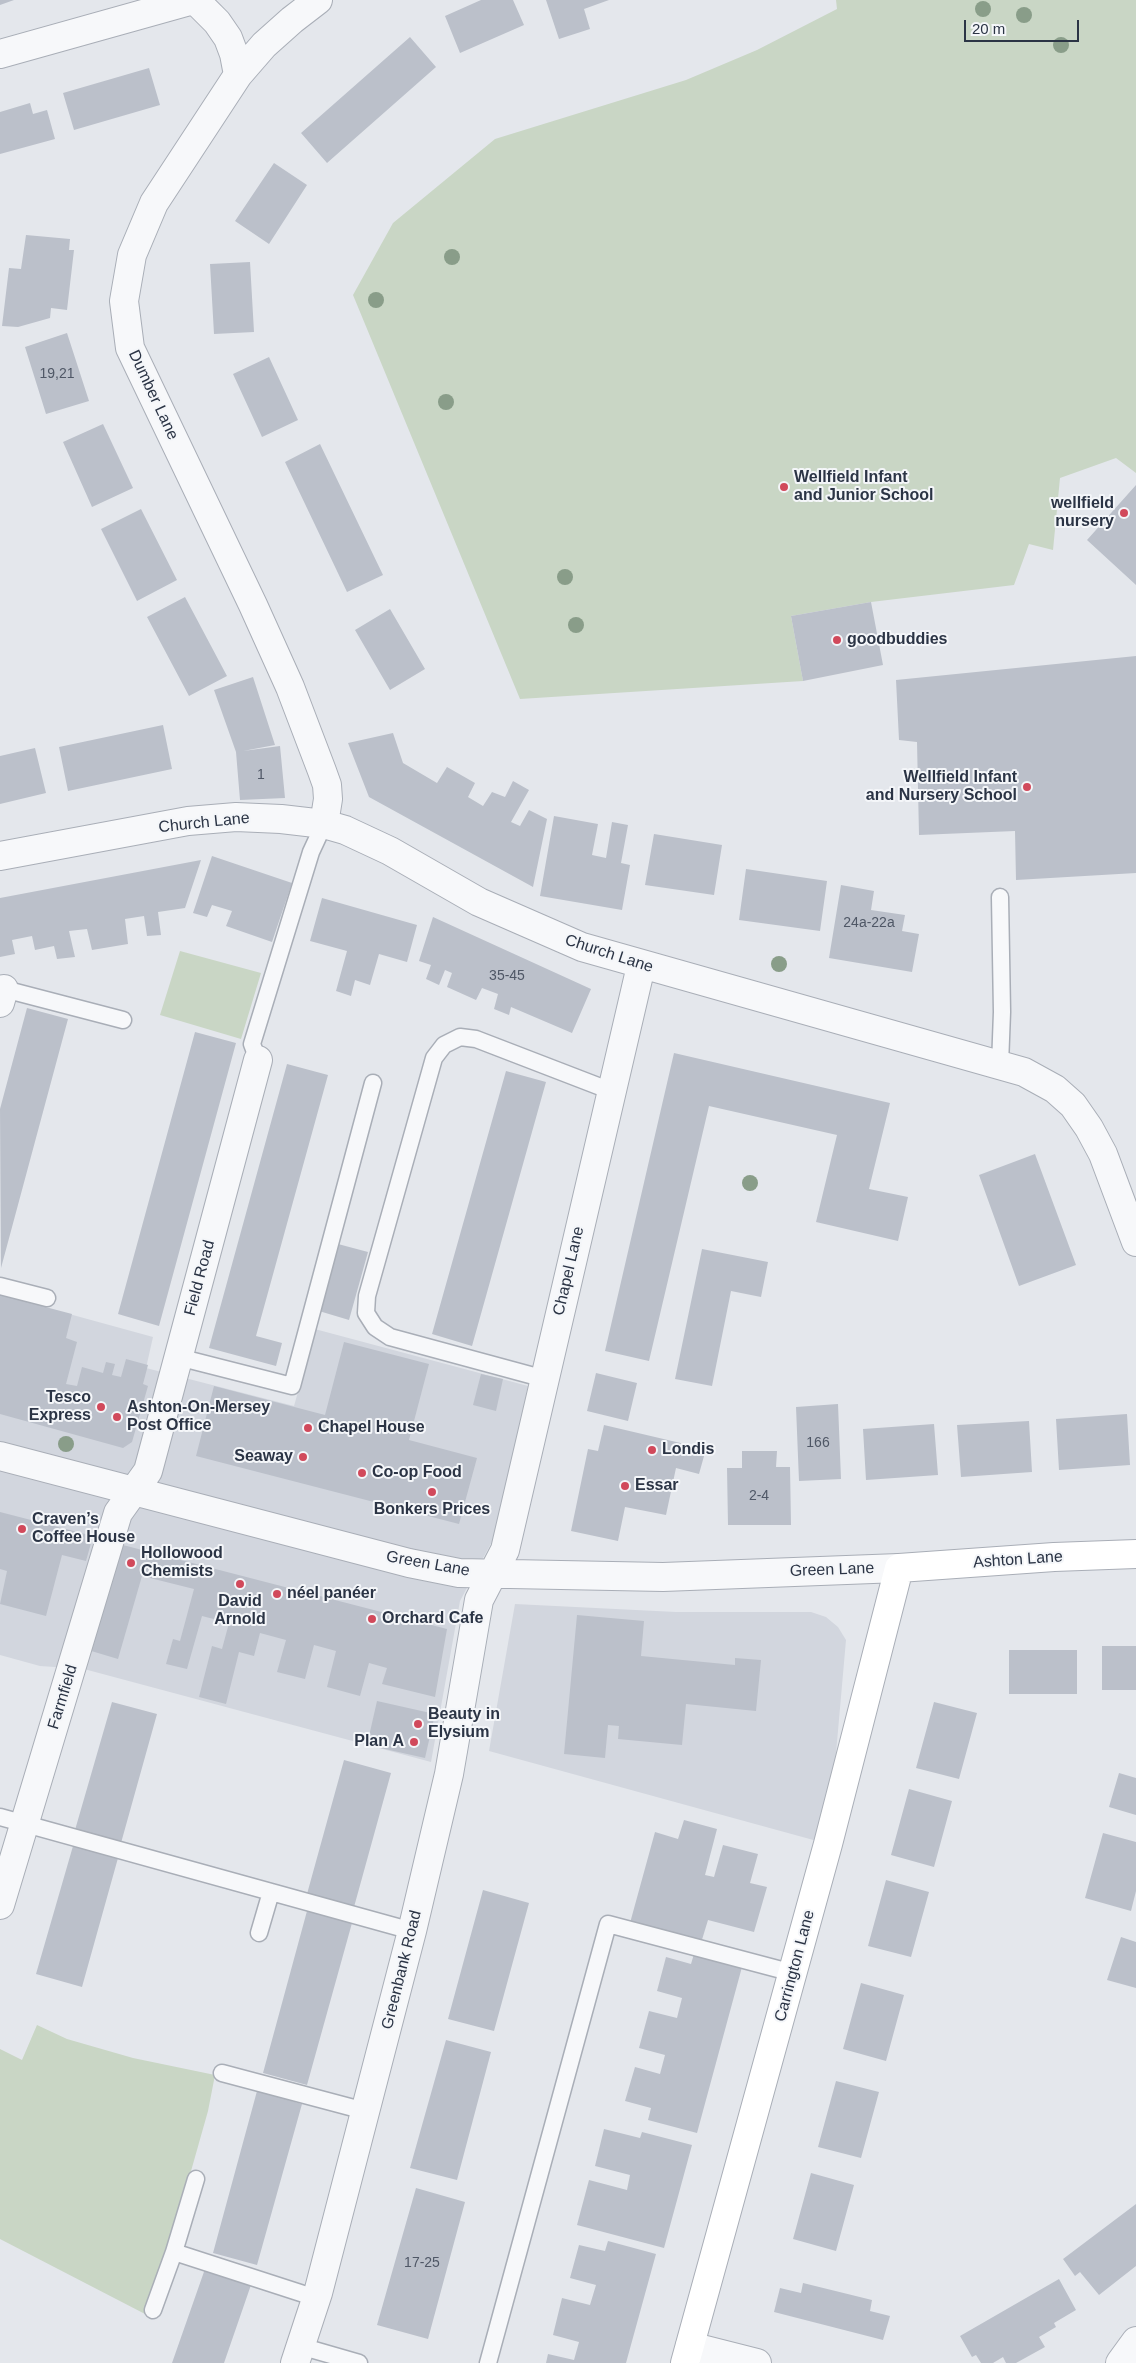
<!DOCTYPE html>
<meta charset="utf-8">
<style>
body{margin:0}
#map{position:relative;width:1136px;height:2363px;overflow:hidden;background:#e4e7ec;font-family:Arial,sans-serif}
canvas{display:block}
.scale{position:absolute;left:964px;top:20px;width:115px;height:22px;box-sizing:border-box;border:2px solid #2b3445;border-top:0;padding-left:6px;font-size:15px;line-height:18px;white-space:nowrap;color:#2b3445;-webkit-text-stroke:4px #f4f6f9;paint-order:stroke}
</style>
<div id="map">
<canvas width="1136" height="2363"></canvas>
<div class="scale">20 m</div>
</div>
<script>
const context = document.querySelector('canvas').getContext('2d');
context.lineJoin = 'round';
function fill(path, color) {
  context.fillStyle = color;
  context.fill(path, 'evenodd');
}
function toPath(rows) {
  const path = new Path2D();
  for (const r of rows) {
    path.moveTo(r[0], r[1]);
    for (let i = 2; i < r.length; i += 2) path.lineTo(r[i], r[i + 1]);
  }
  return path;
}
function stroke(path, color, width, dash) {
  context.strokeStyle = color;
  context.lineWidth = width;
  context.lineCap = dash ? 'butt' : 'round';
  context.setLineDash(dash || []);
  context.stroke(path);
}
function label(font, color, halo, rows, align = 'center') {
  context.font = font + ' Arial,sans-serif';
  context.lineWidth = 4;
  context.setLineDash([]);
  context.textBaseline = 'middle';
  context.strokeStyle = halo;
  context.fillStyle = color;
  for (const [text, x, y, turn = 0] of rows) {
    context.save();
    context.translate(x, y);
    context.rotate((+turn || 0) * Math.PI / 180);
    context.textAlign = isNaN(turn) ? turn : align;
    if (halo) context.strokeText(text, 0, 0);
    context.fillText(text, 0, 0);
    context.restore();
  }
}
const built = toPath([
 [0,1295,153,1337,146,1368,294,1406,305,1367,311,1328,528,1386,496,1534,460,1601,431,1762,84,1669,40,1666,0,1655],
 [515,1604,676,1612,811,1612,826,1617,838,1627,846,1640,828,1844,489,1751]
]);
const green = toPath([
 [836,0,1136,0,1136,473,1116,458,1060,478,1053,550,1029,544,1014,585,871,602,791,616,803,681,520,699,353,295,393,223,495,139,686,80,757,50,837,9],
 [180,951,261,973,241,1039,160,1015],
 [37,2025,67,2039,133,2058,215,2075,208,2111,180,2210,157,2284,145,2314,0,2239,0,2049,22,2060]
]);
const building = toPath([
 [0,0,14,0,0,5],
 [481,0,513,0,524,25,460,53,445,16],
 [546,0,609,0,584,9,590,29,559,39],
 [410,37,436,67,327,163,301,133],
 [149,68,160,105,74,130,63,93],
 [30,103,33,114,47,110,55,139,0,154,0,112],
 [274,163,307,185,269,244,235,221],
 [26,235,70,239,69,250,74,250,67,310,51,308,50,318,18,327,2,326,9,268,21,269],
 [250,262,254,332,214,334,210,264],
 [67,333,89,401,46,414,25,347],
 [269,357,298,420,262,437,233,374],
 [103,424,133,488,92,507,63,442],
 [320,444,383,575,347,592,285,462],
 [1136,485,1136,585,1087,540],
 [141,509,177,580,137,601,101,529],
 [185,597,227,676,189,696,147,617],
 [871,602,883,665,803,681,791,616],
 [390,609,425,669,390,690,355,630],
 [1136,656,1136,873,1016,880,1015,831,919,835,917,742,899,740,896,680],
 [253,677,275,745,243,751,280,746,285,798,240,800,236,752,214,690],
 [163,725,172,769,68,791,59,747],
 [393,733,403,763,437,783,447,767,475,783,468,797,483,806,492,792,505,797,513,781,529,790,511,822,520,826,529,810,547,819,533,887,369,797,348,743],
 [35,748,46,793,0,804,0,756],
 [554,816,598,824,592,855,606,858,612,822,628,825,621,863,630,865,622,910,540,896],
 [654,834,722,845,714,895,645,885],
 [212,856,292,883,272,942,226,926,232,911,212,905,207,917,193,913],
 [201,860,185,908,158,912,161,935,147,936,144,916,125,919,128,944,92,950,87,929,69,931,75,957,57,959,54,946,35,950,32,936,12,940,15,954,0,957,0,898],
 [746,869,827,881,820,931,739,920],
 [841,885,874,891,871,910,905,915,902,931,919,934,912,972,829,958],
 [322,898,417,925,407,962,379,954,370,985,355,980,351,996,336,991,347,951,310,941],
 [433,917,591,989,572,1033,511,1007,509,1015,494,1009,498,994,482,988,476,1000,447,987,452,973,445,970,439,985,426,979,431,965,419,961],
 [27,1008,68,1019,1,1268,0,1109],
 [195,1032,236,1043,159,1326,118,1314],
 [674,1053,890,1103,869,1189,908,1197,898,1241,816,1222,837,1135,709,1106,649,1361,605,1351],
 [287,1064,328,1075,256,1336,282,1343,276,1366,209,1348],
 [506,1071,546,1082,472,1346,432,1334],
 [1035,1154,1076,1265,1019,1286,979,1175],
 [338,1244,368,1252,349,1320,319,1311],
 [702,1249,768,1262,761,1297,731,1291,712,1386,675,1379],
 [0,1295,72,1314,66,1338,77,1342,66,1384,77,1386,82,1367,103,1373,106,1362,115,1364,112,1375,121,1377,126,1359,148,1365,143,1384,148,1386,132,1442,123,1448,0,1414],
 [344,1342,429,1364,409,1440,477,1458,459,1524,196,1456,214,1386,325,1415],
 [596,1373,637,1383,628,1421,587,1411],
 [481,1374,503,1379,496,1411,473,1405],
 [838,1404,841,1479,799,1481,796,1407],
 [1127,1414,1130,1465,1059,1470,1056,1419],
 [1029,1421,1032,1472,961,1477,957,1425],
 [934,1424,938,1475,866,1480,863,1429],
 [604,1425,706,1449,699,1474,676,1468,666,1515,625,1507,618,1541,571,1531,588,1449,598,1451],
 [742,1451,777,1451,776,1467,790,1467,791,1525,728,1525,727,1468,742,1468],
 [0,1512,93,1536,86,1561,62,1555,46,1616,0,1604,7,1571,0,1569],
 [119,1544,447,1629,435,1697,382,1684,387,1668,369,1663,360,1696,327,1687,336,1651,314,1645,305,1679,277,1672,286,1640,260,1633,254,1656,239,1652,226,1704,199,1697,212,1646,222,1649,229,1623,202,1616,187,1669,166,1664,173,1639,180,1641,194,1589,142,1576,118,1659,88,1650],
 [577,1615,644,1621,641,1656,735,1665,735,1658,761,1660,756,1711,686,1704,682,1745,618,1739,619,1726,608,1725,605,1758,564,1754],
 [1102,1646,1136,1646,1136,1690,1102,1690],
 [1009,1650,1077,1650,1077,1694,1009,1694],
 [377,1701,435,1714,425,1758,367,1745],
 [112,1702,157,1714,121,1843,75,1830],
 [934,1702,977,1713,959,1779,916,1768],
 [344,1760,391,1773,354,1907,307,1894],
 [1119,1773,1136,1778,1136,1815,1109,1807],
 [909,1789,952,1801,934,1867,891,1855],
 [684,1820,717,1829,705,1875,714,1877,723,1845,758,1854,750,1883,767,1887,754,1932,708,1920,701,1943,630,1923,655,1832,678,1839],
 [1103,1833,1136,1842,1136,1891,1131,1911,1085,1898],
 [73,1846,118,1858,82,1987,36,1974],
 [886,1880,929,1892,911,1957,868,1946],
 [483,1890,529,1903,494,2031,448,2019],
 [307,1911,352,1923,307,2085,263,2073],
 [1121,1937,1136,1942,1136,1988,1107,1980],
 [694,1954,742,1967,697,2133,648,2120,651,2108,625,2101,635,2067,660,2074,665,2055,639,2048,649,2011,677,2018,682,1998,657,1991,666,1957,691,1964],
 [861,1983,904,1995,886,2061,843,2049],
 [446,2040,491,2052,457,2180,410,2168],
 [836,2081,879,2092,861,2158,818,2147],
 [257,2091,302,2104,257,2265,213,2253],
 [604,2129,640,2138,642,2132,692,2145,664,2248,577,2225,589,2180,627,2190,630,2175,595,2166],
 [811,2173,854,2185,836,2251,793,2239],
 [416,2188,465,2202,428,2339,377,2325],
 [1136,2204,1136,2266,1099,2295,1080,2272,1075,2276,1063,2259],
 [608,2241,656,2254,626,2363,546,2363,548,2354,574,2360,579,2342,553,2335,562,2298,590,2305,596,2285,570,2278,579,2245,605,2251],
 [206,2266,252,2282,224,2363,172,2363],
 [1059,2279,1076,2310,1054,2323,1056,2327,1039,2337,1045,2347,1016,2363,1006,2363,1003,2357,993,2363,981,2363,976,2355,972,2357,960,2336],
 [803,2283,872,2300,870,2311,890,2316,883,2340,774,2312,780,2288,801,2293]
]);
const service = toPath([
 [1000,897,1002,1012,1000,1065],
 [4,989,123,1020],
 [258,1060,252,1044,311,852,324,824],
 [0,1286,47,1298],
 [178,1357,292,1386,373,1083],
 [545,1379,390,1337,375,1327,366,1313,367,1296,434,1058,444,1045,460,1037,476,1039,611,1091],
 [0,1817,412,1931],
 [259,1933,271,1892],
 [222,2073,365,2111],
 [174,2252,196,2179],
 [153,2310,174,2252,316,2298],
 [300,2346,359,2363],
 [488,2363,608,1924,793,1973]
]);
const minor = toPath([
 [195,0,217,22,228,38,234,54,238,75],
 [318,0,292,20,264,45,238,75,154,203,132,255,124,301,130,348,253,605,290,687,322,771,327,785,328,799,324,824],
 [0,54,193,0],
 [0,856,188,821,236,817,281,819,324,824,345,830,390,851,479,902,582,947,1024,1072,1055,1089,1073,1105,1089,1128,1103,1154,1136,1242],
 [0,1003,4,989],
 [0,1456,409,1563,459,1573,663,1577,899,1568],
 [0,1905,118,1513,148,1471,258,1060],
 [690,2346,757,2363],
 [295,2363,318,2293,412,1931,449,1774,479,1600,505,1550,641,966],
 [1120,2363,1136,2341]
]);
const secondary = toPath([
 [685,2363,828,1844,899,1568,1054,1557,1136,1554]
]);
const trees = [
 [983,9],
 [1024,15],
 [1061,45],
 [452,257],
 [376,300],
 [446,402],
 [565,577],
 [576,625],
 [779,964],
 [750,1183],
 [66,1444]
];
const markers = [
 [784,487,5,"#d1495b"],
 [1124,513,5,"#d1495b"],
 [837,640,5,"#d1495b"],
 [1027,787,5,"#d1495b"],
 [101,1407,5,"#d1495b"],
 [117,1417,5,"#d1495b"],
 [308,1428,5,"#d1495b"],
 [652,1450,5,"#d1495b"],
 [303,1457,5,"#d1495b"],
 [362,1473,5,"#d1495b"],
 [625,1486,5,"#d1495b"],
 [432,1492,5,"#d1495b"],
 [22,1529,5,"#d1495b"],
 [131,1563,5,"#d1495b"],
 [240,1584,5,"#d1495b"],
 [277,1594,5,"#d1495b"],
 [372,1619,5,"#d1495b"],
 [418,1724,5,"#d1495b"],
 [414,1742,5,"#d1495b"]
];
const numberNames = [
 ["19,21",57,374],
 ["1",261,775],
 ["24a-22a",869,923],
 ["35-45",507,976],
 ["166",818,1443],
 ["2-4",759,1496],
 ["17-25",422,2263]
];
const streetNames = [
 ["Dumber Lane",153,395,65],
 ["Church Lane",204,823,-6],
 ["Church Lane",609,954,18],
 ["Chapel Lane",569,1271,-77],
 ["Field Road",200,1278,-75],
 ["Ashton Lane",1018,1560,-4],
 ["Green Lane",428,1564,10],
 ["Green Lane",832,1570,-2],
 ["Farmfield",63,1697,-73],
 ["Carrington Lane",795,1966,-75],
 ["Greenbank Road",402,1970,-76]
];
const poiNames = [
 ["Wellfield Infant",794,478],
 ["and Junior School",794,496],
 ["wellfield",1114,504,"right"],
 ["nursery",1114,522,"right"],
 ["goodbuddies",847,640],
 ["Wellfield Infant",1017,778,"right"],
 ["and Nursery School",1017,796,"right"],
 ["Tesco",91,1398,"right"],
 ["Express",91,1416,"right"],
 ["Ashton-On-Mersey",127,1408],
 ["Post Office",127,1426],
 ["Chapel House",318,1428],
 ["Londis",662,1450],
 ["Seaway",293,1457,"right"],
 ["Co-op Food",372,1473],
 ["Essar",635,1486],
 ["Bonkers Prices",432,1510,"center"],
 ["Craven’s",32,1520],
 ["Coffee House",32,1538],
 ["Hollowood",141,1554],
 ["Chemists",141,1572],
 ["néel panéer",287,1594],
 ["David",240,1602,"center"],
 ["Arnold",240,1620,"center"],
 ["Orchard Cafe",382,1619],
 ["Beauty in",428,1715],
 ["Elysium",428,1733],
 ["Plan A",404,1742,"right"]
];
fill(built, '#d2d6de');
fill(green, '#c9d6c5');
fill(building, '#bbc0ca');
stroke(service, '#a9aeb7', 19);
stroke(minor, '#a9aeb7', 30);
stroke(secondary, '#a9aeb7', 30);
stroke(service, '#f7f8fa', 16);
stroke(minor, '#f7f8fa', 28);
stroke(secondary, '#fff', 28);
context.fillStyle = '#899d89';
for (const [x, y] of trees) {
  context.beginPath();
  context.arc(x, y, 8, 0, 2 * Math.PI);
  context.fill();
}
for (const [x, y, r, color] of markers) {
  const dot = new Path2D();
  dot.arc(x, y, r, 0, 2 * Math.PI);
  context.fillStyle = color;
  context.fill(dot);
  stroke(dot, '#f4f6f9', 2);
}
label('14px', '#4f5766', null, numberNames);
label('16px', '#2b3445', '#f4f6f9', streetNames);
label('bold 16px', '#2b3445', '#f4f6f9', poiNames, 'left');
</script>
